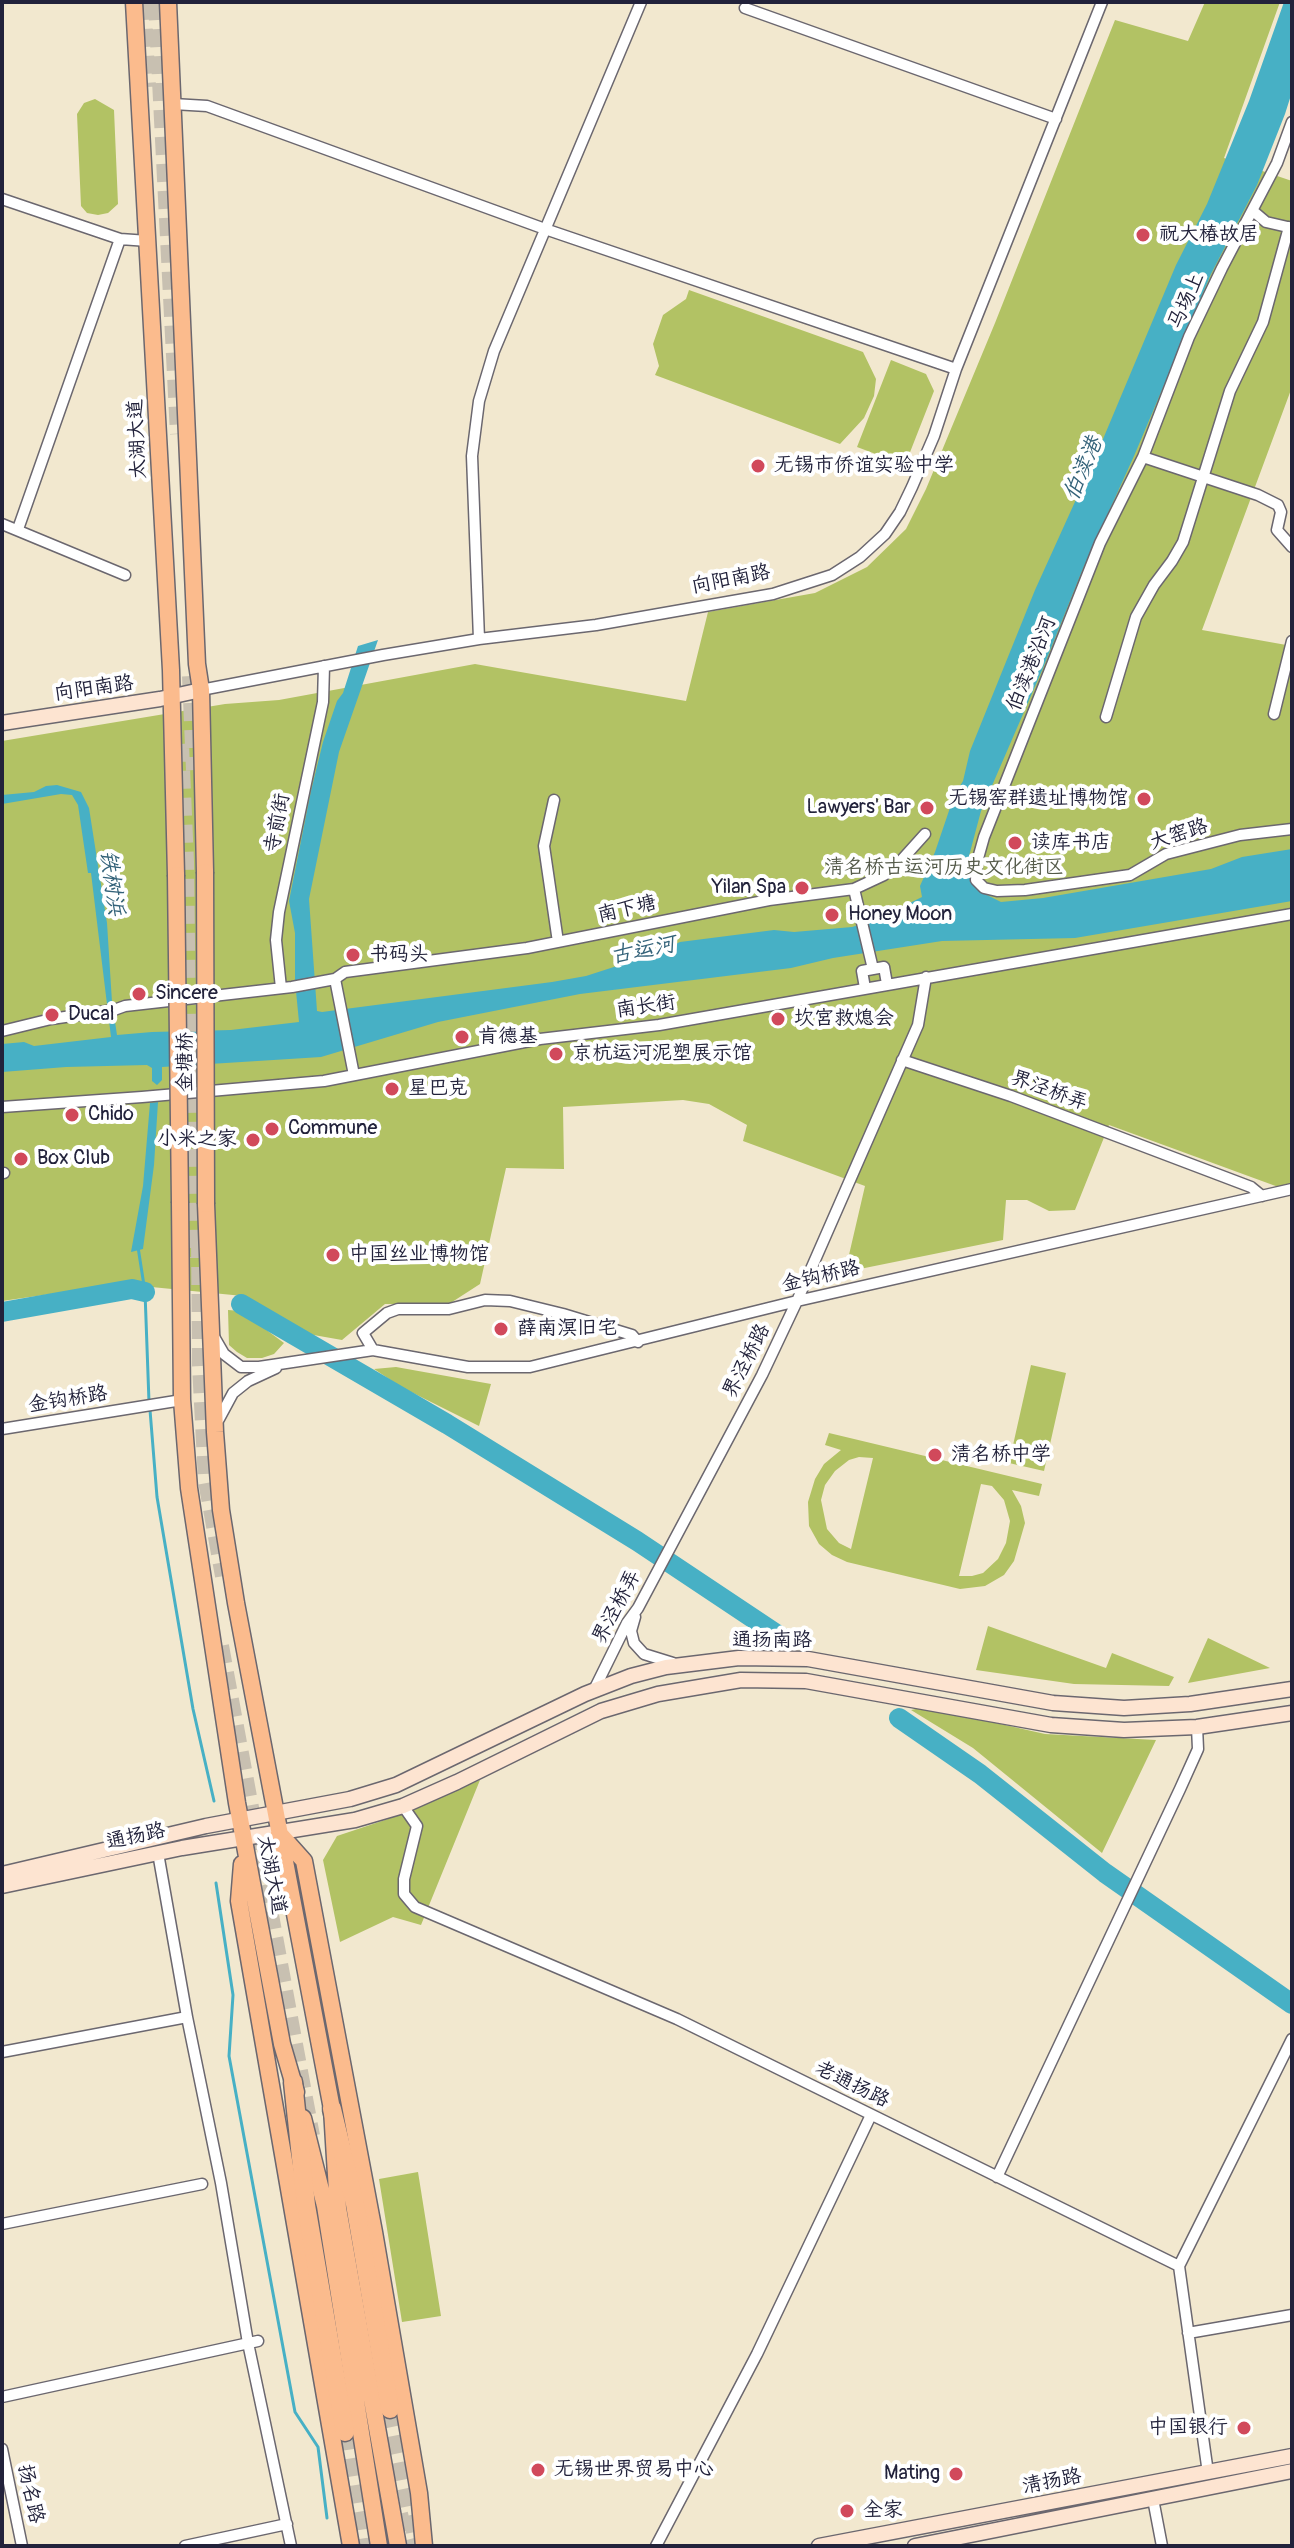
<!DOCTYPE html>
<meta charset="utf-8">
<style>
body{margin:0}
#map{position:relative;width:1294px;height:2548px;overflow:hidden;background:#f2e8cf;font-family:Pangolin,sans-serif}
canvas{display:block}
.frame{position:absolute;inset:0;border:4px solid #22223b;pointer-events:none}
</style>
<div id="map">
<canvas width="1294" height="2548"></canvas>
<div class="frame"></div>
</div>
<script>
const context = document.querySelector('canvas').getContext('2d');
context.lineJoin = 'round';
function fill(path, color) {
  context.fillStyle = color;
  context.fill(path, 'evenodd');
}
function toPath(rows) {
  const path = new Path2D();
  for (const r of rows) {
    path.moveTo(r[0], r[1]);
    for (let i = 2; i < r.length; i += 2) path.lineTo(r[i], r[i + 1]);
  }
  return path;
}
function stroke(path, color, width, dash) {
  context.strokeStyle = color;
  context.lineWidth = width;
  context.lineCap = dash ? 'butt' : 'round';
  context.setLineDash(dash || []);
  context.stroke(path);
}
function label(font, color, halo, rows, align = 'center') {
  context.font = font + ' Pangolin,"LXGW WenKai TC",sans-serif';
  context.lineWidth = 8;
  context.setLineDash([]);
  context.textBaseline = 'middle';
  context.strokeStyle = halo;
  context.fillStyle = color;
  for (const [text, x, y, turn = 0] of rows) {
    context.save();
    context.translate(x, y);
    context.rotate((+turn || 0) * Math.PI / 180);
    context.textAlign = isNaN(turn) ? turn : align;
    if (halo) context.strokeText(text, 0, 0);
    context.fillText(text, 0, 0);
    context.restore();
  }
}
const green = toPath([
 [1205,2,1280,2,1224,158,1292,181,1292,387,1202,630,1292,646,1292,1192,1109,1125,1075,1210,1049,1211,1027,1200,1006,1200,1003,1240,845,1272,865,1186,743,1141,747,1125,709,1104,683,1100,563,1107,564,1169,506,1168,480,1284,449,1304,385,1304,342,1340,308,1334,243,1296,121,1284,2,1301,2,741,225,704,279,700,475,664,686,701,708,612,815,593,867,567,906,529,926,489,995,323,1115,20,1188,41],
 [95,99,114,110,118,204,108,213,98,215,87,213,81,206,77,114,84,103],
 [689,290,863,352,876,379,874,396,864,418,840,444,655,375,659,366,653,344,663,315,686,299],
 [891,360,926,374,934,391,905,465,857,447],
 [228,1310,241,1311,284,1343,274,1354,262,1358,247,1358,237,1352,229,1345],
 [1031,1365,1066,1373,1044,1471,1009,1463],
 [396,1367,491,1384,479,1426,401,1387,374,1369],
 [829,1433,1042,1484,1039,1496,1012,1490,1021,1506,1025,1523,1014,1561,1004,1575,985,1586,960,1589,847,1562,832,1555,819,1544,809,1526,808,1502,815,1479,824,1464,841,1450,825,1445],
 [859,1457,873,1458,851,1549,839,1543,827,1529,821,1500,825,1485,835,1471,849,1460],
 [981,1484,992,1486,1004,1500,1010,1521,1006,1543,998,1559,983,1573,972,1576,959,1576],
 [988,1626,1106,1668,1112,1653,1174,1677,1169,1686,1074,1684,976,1670],
 [1208,1638,1270,1668,1188,1683],
 [925,1707,1045,1734,1156,1740,1102,1853,973,1748,911,1710],
 [480,1780,421,1925,393,1917,340,1942,323,1860,337,1836,388,1819],
 [418,2172,441,2316,402,2322,379,2179]
]);
const water = toPath([
 [1284,2,1292,2,1292,92,1285,114,1257,185,1211,274,1134,456,1084,566,1043,668,981,811,969,856,970,879,979,891,1001,902,1043,898,1211,869,1242,857,1292,849,1292,901,1075,938,942,941,833,958,791,968,580,994,438,1022,321,1057,162,1067,162,1080,157,1085,152,1081,152,1068,147,1065,66,1067,2,1072,2,1044,24,1042,34,1046,111,1037,91,873,88,873,78,805,72,795,61,794,2,804,2,795,34,792,46,786,57,785,81,792,89,808,107,923,112,1002,117,1035,152,1032,231,1030,299,1022,295,981,295,933,289,901,311,791,323,742,337,701,343,693,358,646,378,640,339,752,309,899,317,1011,322,1012,552,982,586,976,648,956,680,942,774,930,794,932,852,927,875,920,922,897,920,886,935,852,954,796,963,781,970,751,1035,590,1098,451,1176,265,1207,204,1249,101],
 [158,1102,154,1165,143,1249,131,1252,143,1186,150,1103]
]);
const stream = toPath([
 [138,1247,145,1292,149,1402],
 [150,1410,157,1497,193,1709,214,1801],
 [216,1883,233,1995,229,2056,295,2412,318,2447,327,2518]
]);
const river = toPath([
 [241,1304,447,1424,637,1541,781,1637],
 [2,1312,132,1289,145,1292],
 [899,1718,980,1774,1105,1873,1292,2004]
]);
const highwayTunnel = toPath([
 [142,2,147,87],
 [157,2,179,434],
 [191,676,195,770],
 [180,744,185,862,190,1258],
 [200,1240,201,1365,207,1481,224,1576],
 [220,1646,311,2136],
 [390,2409,415,2532],
 [345,2432,363,2546],
 [399,2514,407,2546]
]);
const street = toPath([
 [745,8,1056,119],
 [173,104,207,106,545,229,956,369],
 [1292,122,1277,163,1222,268,1189,337,1143,457,1100,543,984,837,977,862,976,880,984,888,997,891,1025,890,1130,875,1166,854,1240,835,1292,829],
 [2,199,120,239,148,241],
 [1253,211,1266,222,1292,228],
 [1143,457,1258,495,1278,505,1281,512,1277,530,1292,547],
 [2,524,125,575],
 [18,529,120,239],
 [479,639,472,456,479,401,494,351,641,2],
 [201,690,383,655,479,639,596,625,773,594,832,575,860,557,885,534,900,512,912,487,934,436,956,369,1102,2],
 [1274,714,1292,641],
 [1106,717,1136,617,1154,585,1172,561,1183,542,1230,391,1263,322,1289,227],
 [554,800,544,846,558,942],
 [854,889,873,969],
 [335,979,354,1075],
 [281,988,276,940,279,912,323,702,324,666],
 [865,988,862,971,884,967,887,984],
 [2,1031,51,1019,114,1010,125,1006,292,987,335,979,345,972,527,948,769,900,854,889,884,875,898,864,925,834],
 [902,1060,1011,1096,1251,1187,1262,1196],
 [2,1107,142,1097,324,1081,540,1039,659,1025,1292,914],
 [2,1173,4,1173],
 [213,1335,224,1354,241,1367,259,1367,373,1350,468,1367,530,1367,797,1301,1292,1189],
 [373,1350,363,1333,387,1313,398,1309,449,1309,485,1300,510,1301,563,1314,632,1335,638,1342],
 [219,1419,233,1393,248,1381,276,1368],
 [2,1429,182,1400],
 [635,1617,631,1631,634,1643,644,1654,673,1663],
 [594,1690,627,1623,638,1608,762,1375,797,1301,918,1025,926,977],
 [403,1806,417,1826,404,1879,404,1894,415,1907,677,2019,1179,2266,1208,2473],
 [187,2017,221,2183,248,2343,291,2546],
 [2,2052,187,2017,158,1853],
 [997,2177,1180,1789,1198,1749,1197,1727],
 [2,2224,202,2184],
 [1179,2266,1292,2039],
 [1188,2333,1292,2315],
 [2,2397,258,2341],
 [2,2449,22,2546],
 [1153,2499,1162,2546],
 [185,2546,287,2524],
 [656,2546,757,2354,871,2115]
]);
const secondary = toPath([
 [2,723,160,699,201,690],
 [2,1874,206,1826,350,1799,396,1785,585,1694,631,1676,666,1667,739,1658,808,1659,1053,1703,1124,1708,1190,1704,1292,1689],
 [2,1886,182,1848,355,1820,403,1806,457,1782,601,1711,658,1694,741,1680,806,1681,1051,1725,1124,1730,1197,1727,1292,1713],
 [819,2546,1292,2456],
 [915,2546,1292,2471]
]);
const primary = toPath([
 [134,2,171,670,176,875],
 [168,2,197,664,201,690,205,872],
 [180,1203,182,1400,189,1488,237,1803,282,2044,296,2092],
 [206,1204,215,1432,221,1510,236,1603,332,2109,338,2208,398,2546],
 [279,1833,304,1861,374,2232,419,2493,424,2546],
 [242,1864,239,1901,351,2546],
 [303,2118,325,2206,379,2546]
]);
const highway = toPath([
 [293,2082,306,2205,345,2432],
 [332,2109,355,2204,390,2409]
]);
const primaryBridge = toPath([
 [205,872,206,1204],
 [176,875,180,1203]
]);
const markers = [
 [1143,235,8,"#d1495b"],
 [758,466,8,"#d1495b"],
 [1144,799,8,"#d1495b"],
 [927,808,8,"#d1495b"],
 [1015,843,8,"#d1495b"],
 [802,888,8,"#d1495b"],
 [832,915,8,"#d1495b"],
 [353,955,8,"#d1495b"],
 [139,994,8,"#d1495b"],
 [52,1015,8,"#d1495b"],
 [778,1019,8,"#d1495b"],
 [462,1037,8,"#d1495b"],
 [556,1054,8,"#d1495b"],
 [392,1089,8,"#d1495b"],
 [72,1115,8,"#d1495b"],
 [272,1129,8,"#d1495b"],
 [253,1140,8,"#d1495b"],
 [21,1159,8,"#d1495b"],
 [333,1255,8,"#d1495b"],
 [501,1329,8,"#d1495b"],
 [935,1455,8,"#d1495b"],
 [1244,2428,8,"#d1495b"],
 [538,2470,8,"#d1495b"],
 [956,2474,8,"#d1495b"],
 [847,2511,8,"#d1495b"]
];
const poiNames = [
 ["祝大椿故居",1159,235],
 ["无锡市侨谊实验中学",774,466],
 ["无锡窑群遗址博物馆",1128,799,"right"],
 ["Lawyers' Bar",911,808,"right"],
 ["读库书店",1031,843],
 ["Yilan Spa",786,888,"right"],
 ["Honey Moon",848,915],
 ["书码头",369,955],
 ["Sincere",155,994],
 ["Ducal",68,1015],
 ["坎宫救熄会",794,1019],
 ["肯德基",478,1037],
 ["京杭运河泥塑展示馆",572,1054],
 ["星巴克",408,1089],
 ["Chido",88,1115],
 ["Commune",288,1129],
 ["小米之家",237,1140,"right"],
 ["Box Club",37,1159],
 ["中国丝业博物馆",349,1255],
 ["薛南溟旧宅",517,1329],
 ["清名桥中学",951,1455],
 ["中国银行",1228,2428,"right"],
 ["无锡世界贸易中心",554,2470],
 ["Mating",940,2474,"right"],
 ["全家",863,2511]
];
const streetNames = [
 ["马场上",1187,301,-66],
 ["太湖大道",138,439,-93],
 ["向阳南路",731,580,-11],
 ["伯渎港沿河",1032,664,-68],
 ["向阳南路",94,689,-8],
 ["寺前街",278,823,-79],
 ["大窑路",1179,835,-18],
 ["南下塘",627,910,-13],
 ["南长街",646,1007,-8],
 ["金塘桥",186,1062,-90],
 ["界泾桥弄",1049,1091,20],
 ["金钩桥路",821,1277,-13],
 ["界泾桥路",747,1361,-63],
 ["金钩桥路",68,1400,-9],
 ["界泾桥弄",617,1607,-62],
 ["通扬南路",772,1641],
 ["通扬路",136,1837,-12],
 ["太湖大道",271,1875,79],
 ["老通扬路",852,2085,26],
 ["清扬路",1052,2482,-11],
 ["扬名路",30,2494,78]
];
const parkNames = [
 ["清名桥古运河历史文化街区",944,868]
];
const waterNames = [
 ["伯渎港",1084,469,-67],
 ["铁树浜",111,883,82],
 ["古运河",643,951,-11]
];
fill(green, '#b2c264');
fill(water, '#47b0c5');
stroke(stream, '#47b0c5', 3);
stroke(river, '#47b0c5', 20);
stroke(highwayTunnel, '#c8c0b1', 18, [18, 9]);
stroke(street, '#6b676f', 13);
stroke(secondary, '#6b676f', 17);
stroke(primary, '#6b676f', 19);
stroke(highway, '#6b676f', 21);
stroke(street, '#fff', 10);
stroke(secondary, '#fde4d1', 14);
stroke(primary, '#fbbb8d', 16);
stroke(highway, '#fbbb8d', 18);
stroke(primaryBridge, '#6b676f', 19, []);
stroke(primaryBridge, '#fbbb8d', 16);
for (const [x, y, r, color] of markers) {
  const dot = new Path2D();
  dot.arc(x, y, r, 0, 2 * Math.PI);
  context.fillStyle = color;
  context.fill(dot);
  stroke(dot, '#fff', 3);
}
label('20px', '#22223b', '#fff', poiNames, 'left');
label('20px', '#22223b', '#fff', streetNames);
label('20px', '#545a49', '#fff', parkNames);
label('italic 22px', '#336279', '#fff', waterNames);
</script>
